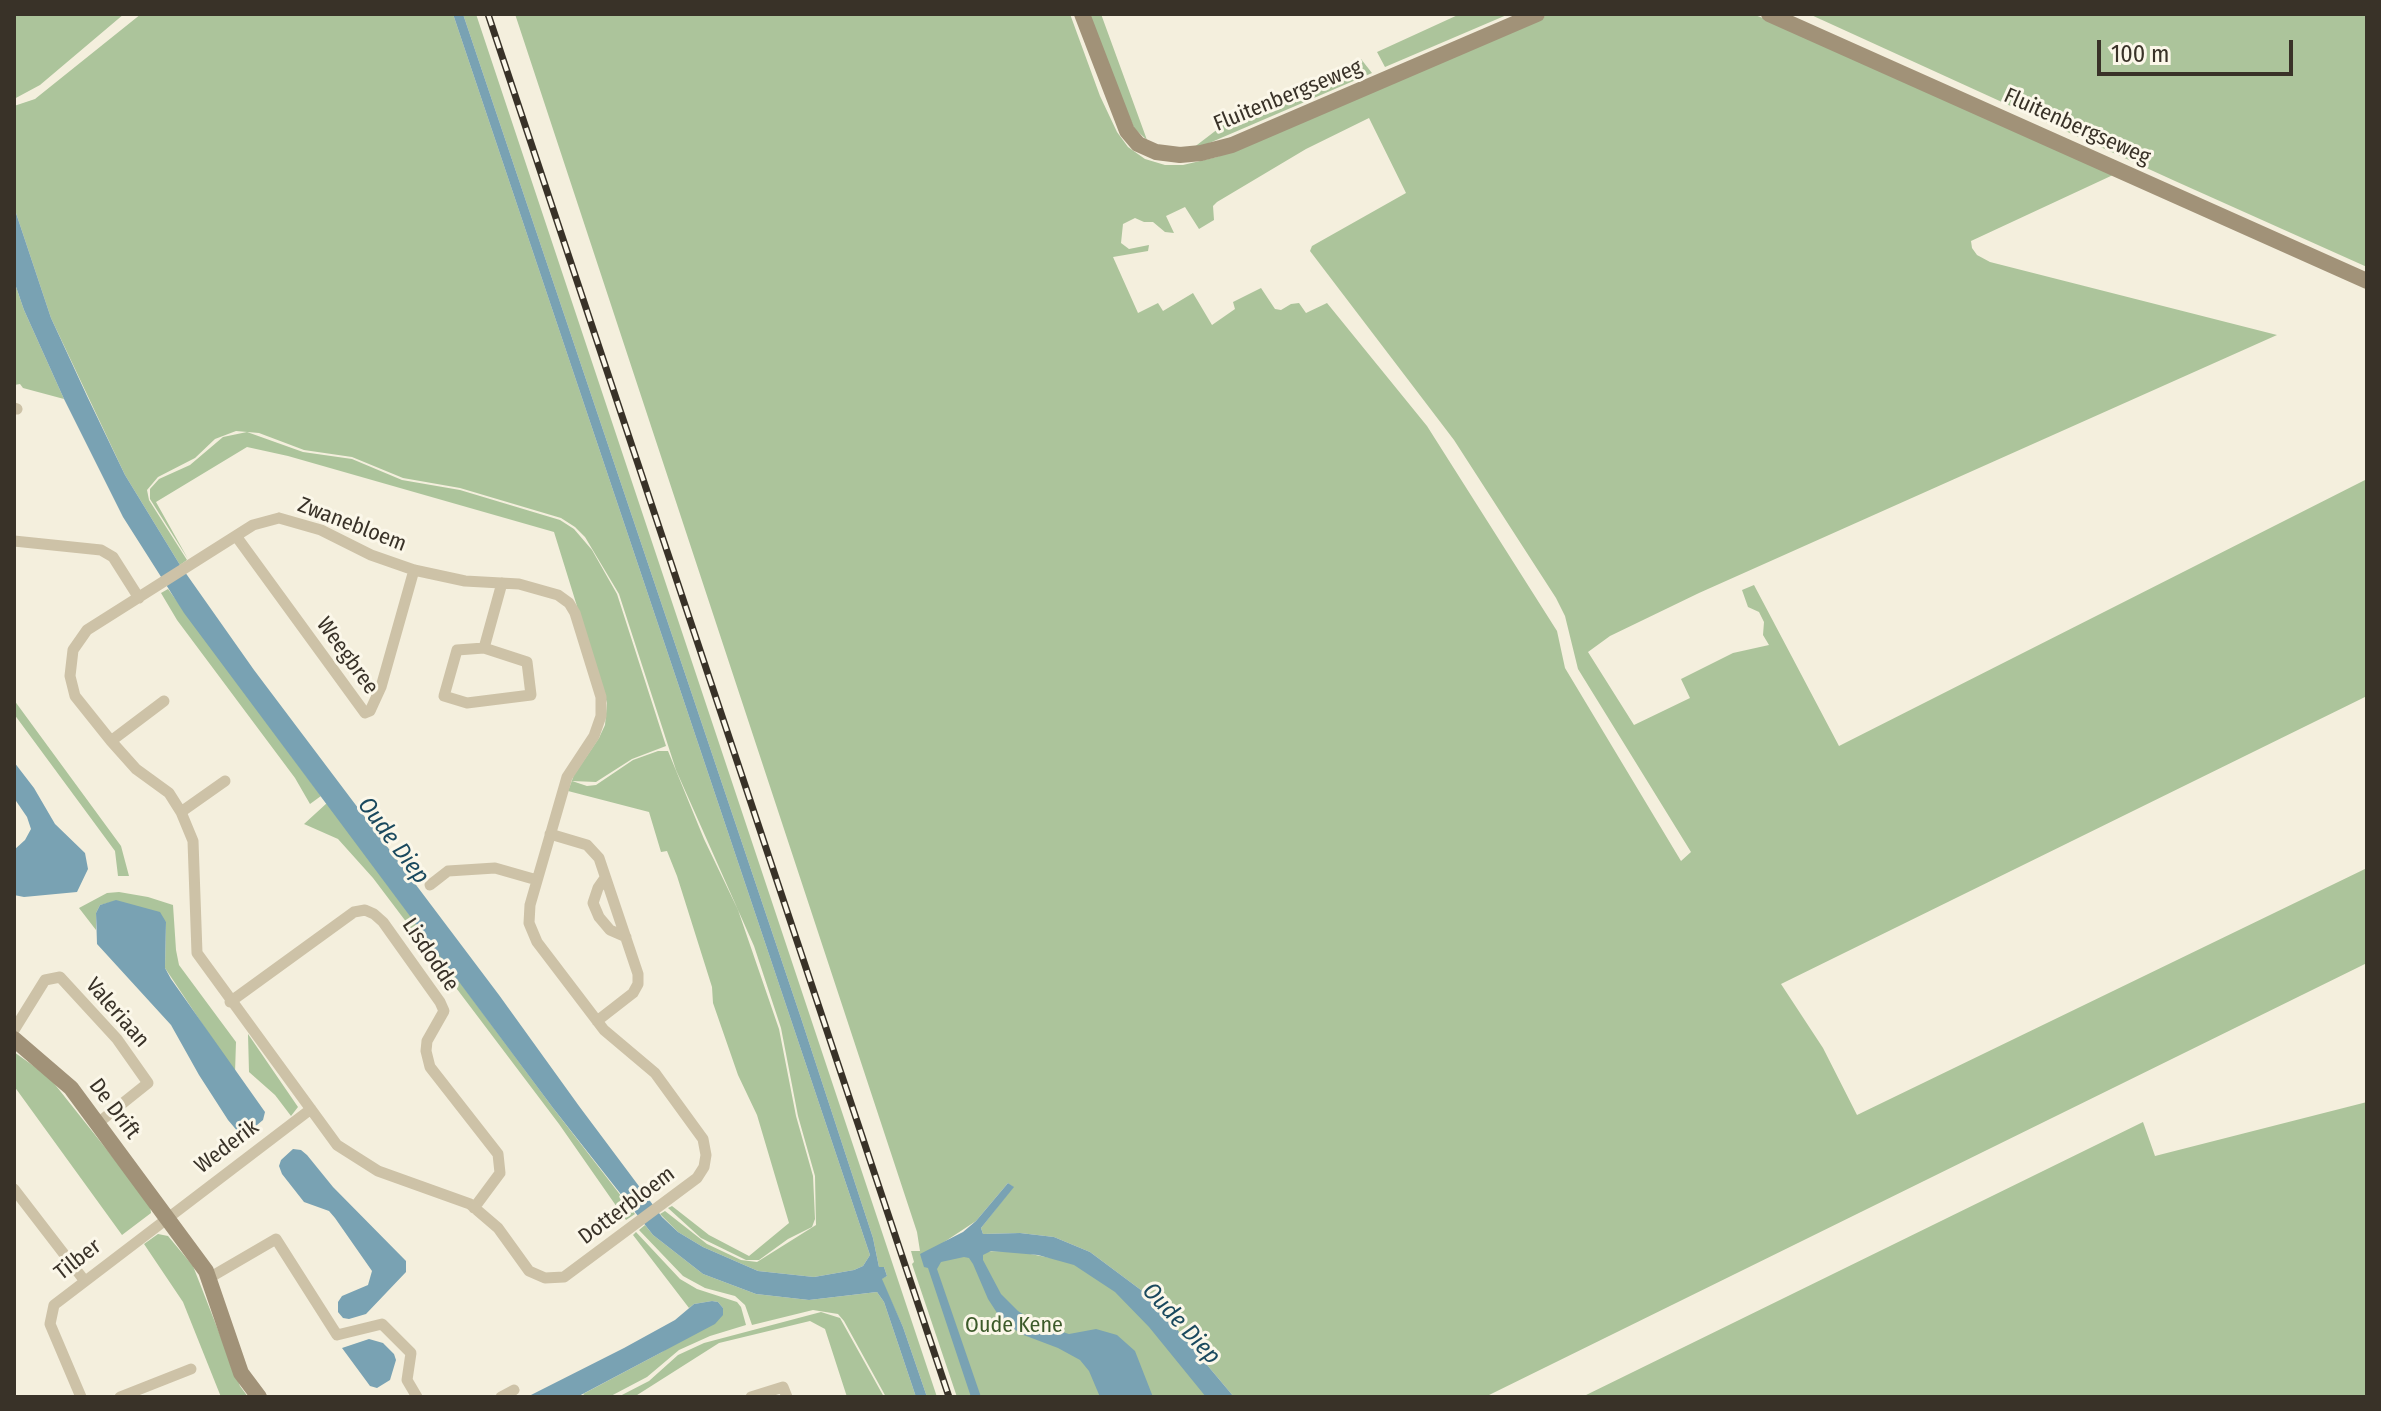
<!DOCTYPE html>
<style>
body{margin:0}
#map{position:relative;width:2381px;height:1411px;overflow:hidden;background:#f4efdd;font-family:"Fira Sans Condensed",sans-serif}
canvas{display:block}
.frame{position:absolute;inset:0;border:16px solid #393228;pointer-events:none}
.scale{position:absolute;left:2097px;top:40px;width:196px;height:36px;box-sizing:border-box;border:4px solid #393228;border-top:0;padding-left:10px;font-size:24px;line-height:28px;white-space:nowrap;color:#393228;-webkit-text-stroke:6px #fbf7e9;paint-order:stroke}
</style>
<div id="map">
<canvas width="2381" height="1411"></canvas>
<div class="frame"></div>
<div class="scale">100 m</div>
</div>
<script>
const context = document.querySelector('canvas').getContext('2d');
context.lineJoin = 'round';
function fill(path, color) {
  context.fillStyle = color;
  context.fill(path, 'evenodd');
}
function toPath(rows) {
  const path = new Path2D();
  for (const r of rows) {
    path.moveTo(r[0], r[1]);
    for (let i = 2; i < r.length; i += 2) path.lineTo(r[i], r[i + 1]);
  }
  return path;
}
function stroke(path, color, width, dash) {
  context.strokeStyle = color;
  context.lineWidth = width;
  context.lineCap = dash ? 'butt' : 'round';
  context.setLineDash(dash || []);
  context.stroke(path);
}
function label(font, color, halo, rows, align = 'center') {
  context.font = font + ' "Fira Sans Condensed",sans-serif';
  context.lineWidth = 6;
  context.setLineDash([]);
  context.textBaseline = 'middle';
  context.strokeStyle = halo;
  context.fillStyle = color;
  for (const [text, x, y, turn = 0] of rows) {
    context.save();
    context.translate(x, y);
    context.rotate((+turn || 0) * Math.PI / 180);
    context.textAlign = isNaN(turn) ? turn : align;
    if (halo) context.strokeText(text, 0, 0);
    context.fillText(text, 0, 0);
    context.restore();
  }
}
const green = toPath([
 [14,14,124,14,40,85,14,99],
 [141,14,453,14,870,1255,863,1266,854,1270,814,1277,758,1271,703,1247,678,1232,660,1214,665,1211,707,1244,741,1260,757,1262,816,1225,815,1176,798,1116,781,1028,754,946,676,770,619,594,585,537,575,527,561,518,460,488,403,478,352,457,304,450,259,433,236,431,215,439,195,458,158,477,147,490,149,500,187,560,180,565,125,475,51,318,14,207,14,106,35,99],
 [463,14,476,14,937,1397,927,1397,903,1327,881,1279,887,1276,884,1267,879,1267,873,1238,801,1018],
 [515,14,1070,14,1100,96,1117,132,1128,147,1145,159,1165,165,1183,165,1217,157,1550,14,1752,14,1774,22,2113,175,1971,241,1972,248,1977,255,1990,262,2277,335,1699,593,1610,636,1588,652,1634,725,1690,698,1681,679,1733,653,1769,645,1763,635,1764,622,1759,612,1748,607,1742,590,1754,585,1839,746,2367,479,2367,696,1781,984,1823,1048,1857,1115,2367,868,2367,963,1485,1397,1234,1397,1149,1296,1090,1252,1054,1237,1020,1233,983,1234,981,1228,1013,1187,1008,1183,976,1221,929,1252,1015,1251,1051,1258,1099,1261,1218,1397,957,1397,912,1264,914,1262,911,1251,920,1251,917,1232],
 [1369,118,1406,193,1312,246,1310,251,1454,440,1556,598,1565,616,1578,669,1691,852,1681,861,1565,668,1557,631,1427,426,1327,303,1306,313,1299,303,1291,304,1281,310,1275,309,1261,288,1233,302,1235,309,1212,325,1193,293,1163,311,1158,303,1138,313,1113,257,1148,251,1149,245,1129,249,1121,243,1123,224,1135,218,1144,222,1153,222,1165,232,1174,233,1166,216,1185,207,1199,229,1214,220,1213,206,1217,202,1306,149],
 [1087,14,1101,14,1147,140,1134,128],
 [1460,14,1509,14,1385,67,1377,52],
 [1809,14,2367,14,2367,267,2175,181],
 [1361,59,1372,73,1200,147,1193,148,1227,122],
 [14,281,24,310,64,399,23,388,20,384,14,385],
 [247,432,303,452,352,459,402,480,460,490,560,520,574,529,592,550,617,594,666,746,632,759,596,782,572,781,587,786,596,785,633,760,658,751,668,751,704,839,738,910,779,1029,796,1116,813,1176,815,1219,812,1227,788,1239,759,1260,746,1260,701,1238,668,1208,672,1206,709,1235,749,1256,789,1223,757,1115,738,1075,713,1003,712,987,677,876,667,851,661,852,649,812,568,791,574,775,599,738,605,725,607,703,554,532,288,456,247,447,156,502,188,559,150,499,150,489,159,479,190,465,223,437],
 [168,589,321,796,310,804,295,778,177,620,161,593],
 [14,700,121,846,129,876,118,876,115,851,14,714],
 [327,803,553,1108,635,1214,626,1220,559,1124,373,878,338,839,304,824],
 [119,892,148,897,173,905,176,950,179,965,236,1042,235,1073,165,968,166,922,116,901,100,905,96,913,96,930,79,908,107,893],
 [248,1034,298,1107,291,1116,275,1095,249,1072],
 [14,1052,49,1077,150,1204,151,1213,122,1235,14,1086],
 [2367,1102,2367,1397,1582,1397,2143,1122,2155,1156],
 [645,1225,653,1235,703,1274,756,1294,809,1300,877,1292,884,1302,916,1397,886,1397,844,1321,838,1314,813,1310,752,1325,745,1305,735,1296,705,1288,683,1276,639,1230],
 [636,1232,680,1279,697,1289,737,1302,741,1307,746,1325,710,1336,679,1350,647,1377,609,1397,587,1397,583,1394,662,1352,723,1308,718,1302,712,1301,694,1304,689,1308,633,1235],
 [158,1234,168,1236,193,1266,240,1386,248,1397,221,1397,183,1302,144,1244],
 [821,1312,840,1318,884,1397,847,1397,825,1329,810,1321,719,1343,634,1397,618,1397,649,1381,678,1355,704,1343]
]);
const water = toPath([
 [453,14,463,14,801,1018,873,1238,879,1267,884,1267,887,1276,882,1279,903,1327,927,1397,916,1397,884,1302,877,1292,809,1300,756,1294,703,1274,653,1235,553,1108,184,613,123,517,64,399,24,310,14,281,14,207,51,318,87,396,125,475,180,565,254,670,499,995,579,1106,662,1217,678,1232,703,1247,758,1271,814,1277,854,1270,863,1266,870,1255],
 [14,762,34,788,55,824,85,853,88,869,77,892,24,897,14,895,14,850,25,840,31,829,27,817,14,798],
 [116,900,160,912,166,922,165,968,171,979,265,1112,263,1120,245,1135,239,1133,228,1120,199,1075,171,1025,97,944,96,913,100,905],
 [293,1149,301,1150,307,1155,333,1187,406,1261,406,1272,366,1314,349,1319,343,1318,338,1312,338,1302,342,1296,368,1285,372,1271,335,1218,329,1211,304,1202,282,1174,279,1166,281,1160],
 [1008,1183,1014,1187,981,1228,983,1234,1020,1233,1054,1237,1090,1252,1149,1296,1234,1397,1206,1397,1149,1327,1115,1292,1074,1265,1038,1255,991,1251,983,1255,983,1260,1001,1294,1018,1311,1040,1325,1069,1334,1096,1329,1117,1335,1135,1351,1153,1397,1100,1397,1089,1371,1080,1360,1058,1348,1021,1334,1001,1319,988,1299,973,1264,969,1258,964,1257,941,1262,937,1269,981,1397,971,1397,928,1268,924,1267,920,1254,963,1232,976,1221],
 [712,1301,718,1302,723,1308,723,1315,715,1324,577,1397,527,1397,624,1348,675,1320,694,1304],
 [369,1339,383,1343,394,1354,396,1360,390,1380,377,1388,370,1386,342,1348]
]);
const street = toPath([
 [14,408,17,409],
 [279,518,321,530,371,555,414,570,465,581,519,584,558,595,569,603,575,613,601,697,601,716,594,736,567,777,530,905,529,923,537,942,604,1030,655,1073,703,1139,706,1155,704,1167,697,1178,564,1277,545,1278,529,1271,498,1228,470,1204,378,1171,337,1145,197,953,193,841,181,812,169,793,136,769,111,741,75,696,70,676,73,650,87,630,253,525,279,518],
 [236,536,365,713,370,711,381,687,414,570],
 [14,541,101,550,113,557,139,598],
 [484,648,527,662,531,695,467,703,444,696,457,650,484,648],
 [484,648,502,583],
 [111,741,164,701],
 [181,812,225,781],
 [550,834,587,845,599,858,638,974,638,984,633,993,597,1021],
 [605,878,598,888,593,903,599,917,610,930,626,937],
 [430,885,448,871,495,868,537,880],
 [230,1002,354,912,365,910,374,914,383,922,440,1002,444,1011,427,1041,426,1051,430,1067,498,1154,500,1173,474,1208],
 [14,1030,45,980,60,977,117,1039,148,1083,98,1123],
 [14,1189,84,1280],
 [209,1278,276,1239,337,1335,382,1324,411,1353,407,1380,417,1397],
 [81,1397,50,1324,54,1305,311,1109],
 [120,1397,191,1369],
 [501,1397,514,1390],
 [751,1397,783,1387,787,1397]
]);
const secondary = toPath([
 [1082,14,1127,131,1138,144,1156,152,1180,155,1201,153,1232,145,1537,14],
 [1769,14,2367,281],
 [14,1039,71,1088,206,1271,241,1373,259,1397]
]);
const rail = toPath([
 [488,14,949,1397]
]);
const streetNames = [
 ["Fluitenbergseweg",1288,96,-22],
 ["Fluitenbergseweg",2077,127,24],
 ["Zwanebloem",352,525,21],
 ["Weegbree",347,656,54],
 ["Lisdodde",430,955,56],
 ["Valeriaan",117,1013,49],
 ["De Drift",114,1109,53],
 ["Wederik",227,1147,-37],
 ["Dotterbloem",627,1206,-37],
 ["Tilber",78,1260,-38]
];
const parkNames = [
 ["Oude Kene",1014,1326]
];
const waterNames = [
 ["Oude Diep",393,841,53],
 ["Oude Diep",1181,1324,47]
];
fill(green, '#acc49b');
fill(water, '#79a2b3');
stroke(street, '#cdc2a7', 11);
stroke(secondary, '#a19278', 16);
stroke(rail, '#393228', 7);
stroke(rail, '#fbf7e9', 4, [12]);
label('22px', '#393228', '#fbf7e9', streetNames);
label('22px', '#3c5a2a', '#fbf7e9', parkNames);
label('italic 24px', '#1a495e', '#fbf7e9', waterNames);
</script>
